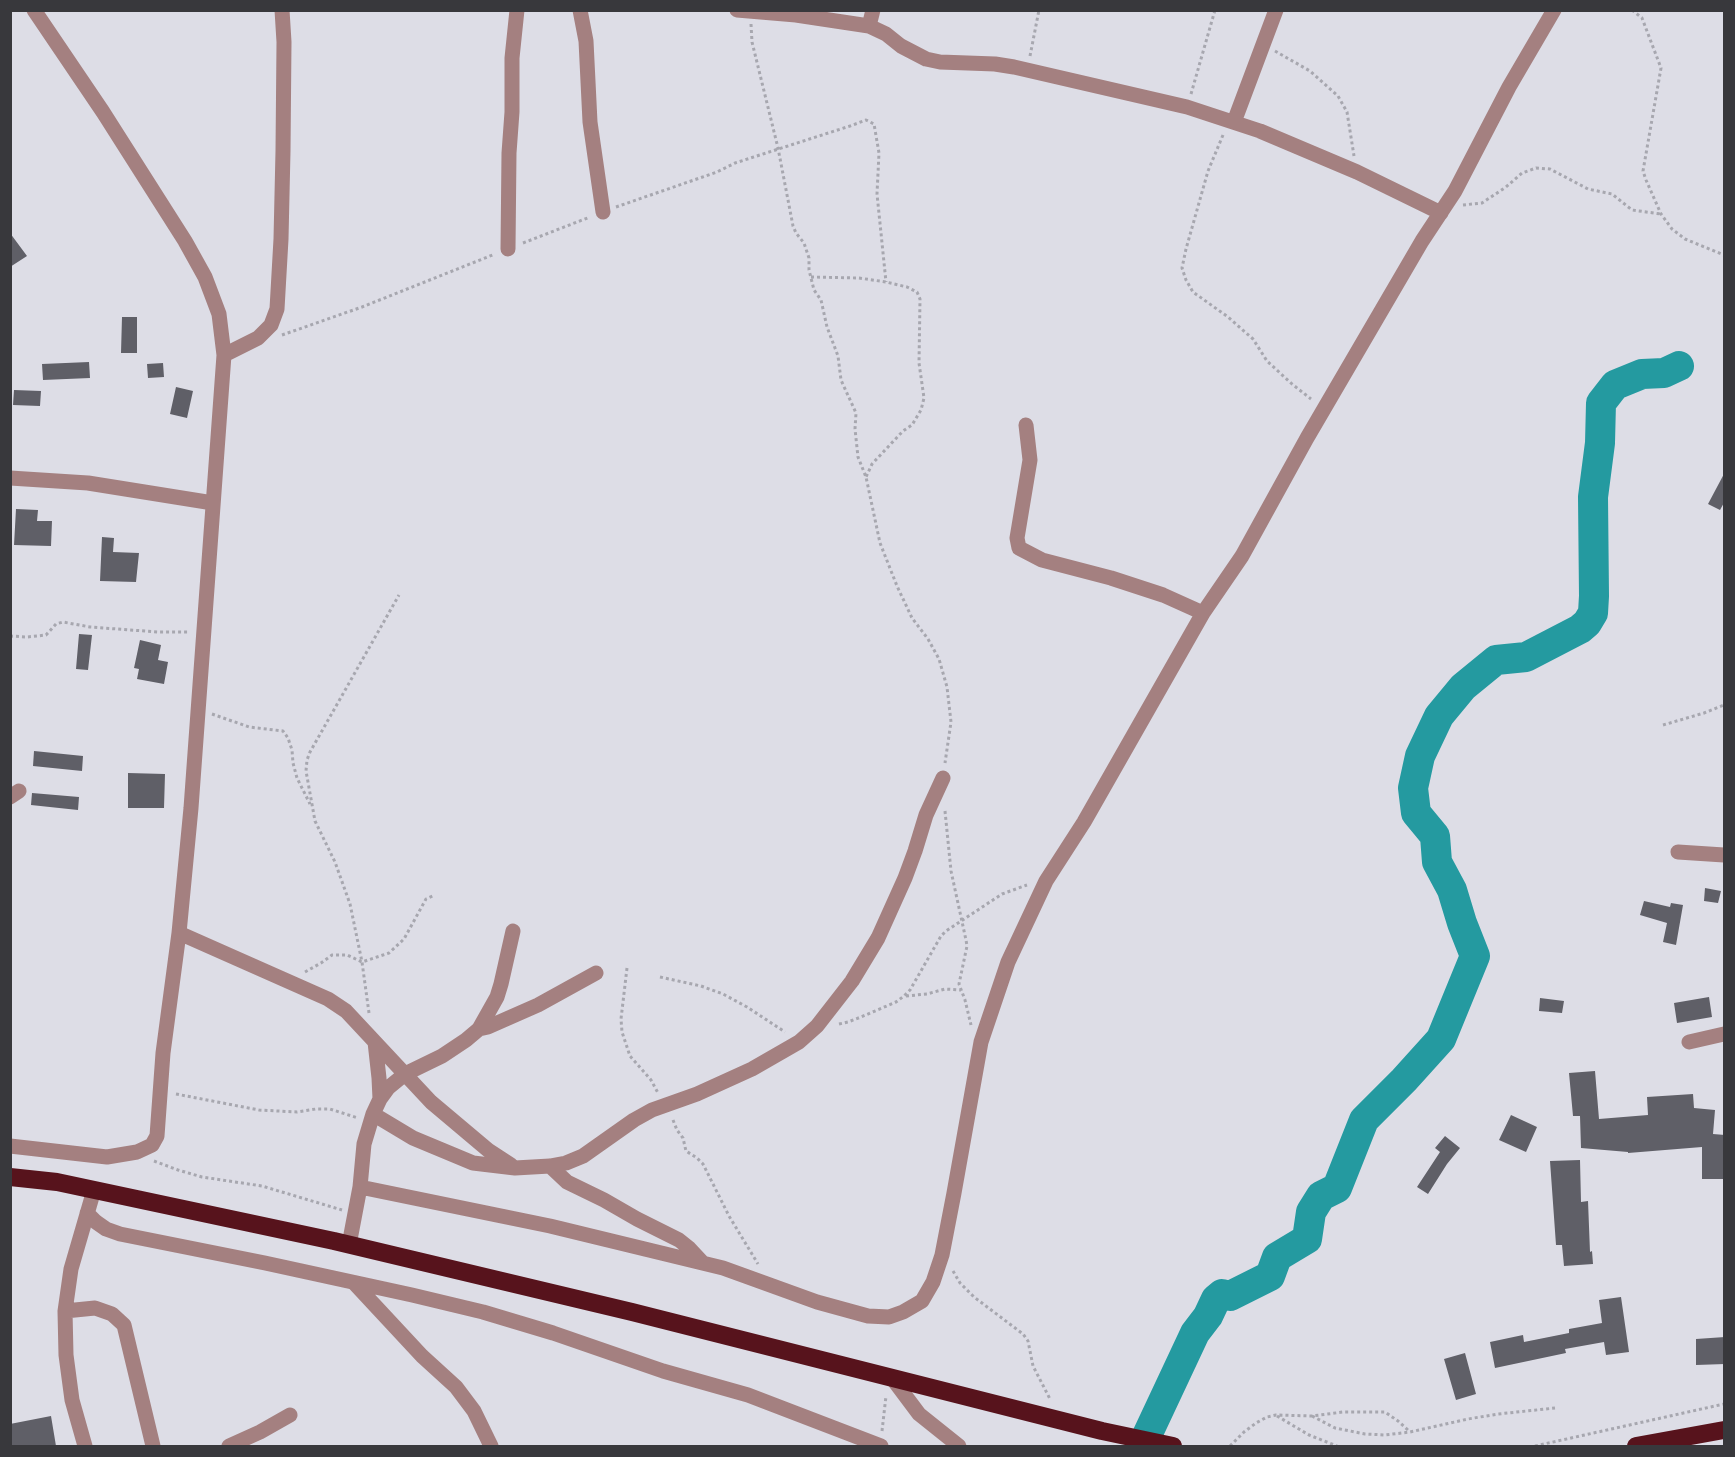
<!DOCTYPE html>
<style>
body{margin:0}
#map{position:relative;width:1735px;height:1457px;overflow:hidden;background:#dddde6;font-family:Quicksand,sans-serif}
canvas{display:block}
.frame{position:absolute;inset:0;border:12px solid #38383c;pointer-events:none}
</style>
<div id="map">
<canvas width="1735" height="1457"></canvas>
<div class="frame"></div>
</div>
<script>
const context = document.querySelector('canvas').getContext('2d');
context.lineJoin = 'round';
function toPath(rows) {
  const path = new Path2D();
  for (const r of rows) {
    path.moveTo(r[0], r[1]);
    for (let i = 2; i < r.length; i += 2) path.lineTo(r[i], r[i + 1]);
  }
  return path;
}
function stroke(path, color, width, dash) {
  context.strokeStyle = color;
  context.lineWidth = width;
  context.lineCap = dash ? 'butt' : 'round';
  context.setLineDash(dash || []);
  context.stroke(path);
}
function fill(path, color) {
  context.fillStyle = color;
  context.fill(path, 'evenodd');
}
const river = toPath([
 [1142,1446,1195,1333,1208,1316,1216,1299,1222,1294,1230,1296,1270,1276,1277,1257,1307,1239,1311,1212,1321,1196,1337,1188,1364,1120,1404,1080,1441,1039,1475,956,1462,923,1452,890,1437,862,1435,836,1416,813,1413,788,1420,756,1439,716,1463,687,1496,660,1526,657,1580,629,1587,623,1593,613,1594,596,1593,497,1600,443,1601,403,1615,385,1642,374,1664,373,1679,366]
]);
const building = toPath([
 [10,233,27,256,10,267],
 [122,317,137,317,137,353,121,353],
 [89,362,90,378,43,380,42,364],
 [163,363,164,377,148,378,147,364],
 [176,387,193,391,187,418,170,414],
 [14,390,41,391,40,406,13,405],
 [1725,472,1725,501,1720,510,1708,504],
 [16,509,38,510,37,521,52,521,51,546,14,545],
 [102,537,114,538,113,552,139,553,136,582,100,581],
 [79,634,92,635,88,670,76,669],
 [140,640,161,645,158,660,168,662,164,684,137,679,139,669,134,668],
 [34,751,83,756,82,771,33,766],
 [128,773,165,774,164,808,128,808],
 [32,793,79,797,78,810,31,805],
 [1705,888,1721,891,1718,903,1704,901],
 [1644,901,1670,907,1671,903,1683,905,1676,945,1663,942,1667,923,1640,915],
 [1709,997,1712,1017,1677,1023,1674,1003],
 [1540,998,1564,1001,1562,1013,1539,1011],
 [1595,1071,1599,1119,1648,1115,1647,1097,1693,1094,1694,1108,1715,1110,1713,1134,1725,1135,1725,1179,1702,1179,1702,1147,1628,1153,1628,1152,1581,1148,1580,1116,1573,1116,1569,1073],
 [1511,1115,1537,1127,1526,1152,1499,1140],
 [1445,1136,1460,1148,1447,1164,1428,1194,1417,1187,1440,1152,1435,1148],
 [1580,1160,1581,1202,1588,1201,1590,1252,1592,1251,1593,1264,1564,1266,1562,1245,1556,1245,1550,1161],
 [1621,1297,1629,1352,1606,1355,1604,1342,1565,1349,1566,1353,1495,1368,1490,1342,1523,1335,1524,1342,1569,1333,1569,1329,1602,1323,1599,1300],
 [1725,1337,1725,1364,1696,1365,1696,1339],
 [1465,1353,1476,1394,1456,1400,1444,1359],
 [51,1416,56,1446,10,1446,10,1424]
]);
const path = toPath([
 [1632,10,1642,18,1661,68,1643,171,1646,180,1661,214,1672,229,1685,239,1724,255],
 [751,24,752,42,778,148,793,226,796,233,804,243,809,258,809,270,814,290,821,300,827,327,838,356,841,380,856,413,855,429,858,457,866,477,880,543,897,586,912,618,928,639,939,659,947,687,951,722,945,763],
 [1275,51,1310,71,1338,96,1347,112,1354,156],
 [1030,56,1039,10],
 [1191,94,1215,10],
 [1223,135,1208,171,1186,249,1182,268,1186,280,1193,292,1228,317,1253,339,1267,361,1292,384,1311,399],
 [1463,205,1482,203,1506,187,1522,173,1536,168,1550,169,1588,189,1612,194,1632,210,1661,214],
 [616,207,717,172,735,163,850,126,866,120,874,124,879,153,877,194,886,282],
 [523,243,590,217],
 [811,277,859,278,886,282,907,287,917,292,920,299,919,363,924,398,921,410,912,425,903,431,872,464,866,477],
 [282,335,362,307,495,254],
 [10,636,27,637,46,635,56,624,63,622,90,627,158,632,188,632],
 [212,714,249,727,283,731,288,738,292,750,293,763,297,778,310,804],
 [1663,725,1704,713,1724,705],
 [945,811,951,871,966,940,967,946,959,984,965,1000,971,1025],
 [627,968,621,1019,622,1032,630,1056,651,1080,658,1093],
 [305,972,321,963,332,955,347,955,362,962,389,953,404,939,426,899,435,895],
 [660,977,701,986,723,994,747,1007,785,1032],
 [906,996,927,994,945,989,961,990],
 [369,1013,362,962,350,904,335,862,315,821,306,771,307,760,310,752,399,595],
 [839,1024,848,1022,861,1017,896,1002,904,996,910,990,941,936,946,931,1002,894,1027,885],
 [176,1094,259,1110,297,1112,316,1109,330,1109,358,1118],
 [673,1120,677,1130,683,1138,686,1151,697,1158,703,1164,729,1216,758,1264],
 [154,1161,178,1170,202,1177,262,1186,342,1210],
 [953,1271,960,1283,974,1297,1023,1334,1028,1341,1033,1366,1050,1399],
 [1277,1416,1309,1435,1337,1446],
 [1312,1416,1335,1428,1365,1434,1385,1435,1410,1432,1468,1419,1498,1414,1555,1408],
 [882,1431,886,1396],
 [1230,1446,1244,1432,1256,1423,1267,1417,1276,1415,1312,1416,1343,1412,1385,1412,1398,1421,1409,1431],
 [1535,1446,1724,1404]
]);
const minor = toPath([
 [34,10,103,112,185,241,205,277,219,314,224,355],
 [580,10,586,41,590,122,603,212],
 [737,10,796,15,869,26,886,34,901,46,926,59,940,62,995,64,1014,67,1187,107,1260,131,1357,172,1441,213],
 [869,26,873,10],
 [1234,122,1276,10],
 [508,249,509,153,512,112,512,58,517,10],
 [1026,425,1030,460,1017,538,1019,548,1042,560,1111,578,1163,595,1203,613],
 [10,478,88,483,213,503],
 [10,797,19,791],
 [1678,852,1724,855],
 [179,933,328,999,346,1011,431,1102,488,1150,511,1165],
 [479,1029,488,1027,538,1005,596,973],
 [375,1042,379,1078,380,1099],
 [1689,1042,1724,1034],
 [373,1114,413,1138,473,1163,515,1168,550,1166,566,1163,583,1156,634,1120,652,1110,697,1094,752,1069,799,1042,817,1026,852,981,878,938,905,878,915,851,926,815,943,778],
 [10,1146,107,1157,137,1152,152,1145,157,1136,163,1053,179,933,191,808,224,355,258,338,271,325,277,309,281,239,283,151,284,42,282,10],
 [550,1166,567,1182,604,1200,637,1219,679,1240,689,1248,703,1263],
 [360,1187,550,1226,723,1268,817,1302,868,1316,889,1317,903,1312,922,1301,933,1282,942,1255,954,1193,981,1042,1008,962,1046,881,1084,822,1203,613,1242,556,1307,438,1422,241,1455,191,1509,87,1554,10],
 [87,1213,96,1222,106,1229,120,1234,265,1263,412,1295,483,1312,553,1333,663,1371,748,1395,881,1446],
 [349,1245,360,1187,364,1144,373,1114,380,1099,388,1088,405,1074,442,1056,466,1040,479,1029,497,997,501,984,513,931],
 [355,1284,422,1356,456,1387,474,1411,491,1446],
 [65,1311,95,1308,112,1314,124,1325,153,1446],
 [892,1378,919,1414,959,1446],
 [85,1446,72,1400,66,1355,65,1311,71,1269,94,1190],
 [229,1446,260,1432,290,1415]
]);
const highway = toPath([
 [10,1177,57,1182,334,1241,632,1312,1102,1431,1173,1446],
 [1636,1446,1724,1430]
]);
stroke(river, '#249aa0', 30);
fill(building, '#5f5f67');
stroke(path, '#a7a7af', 3, [3, 3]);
stroke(minor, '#a48080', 15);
stroke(highway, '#57131c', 18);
</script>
